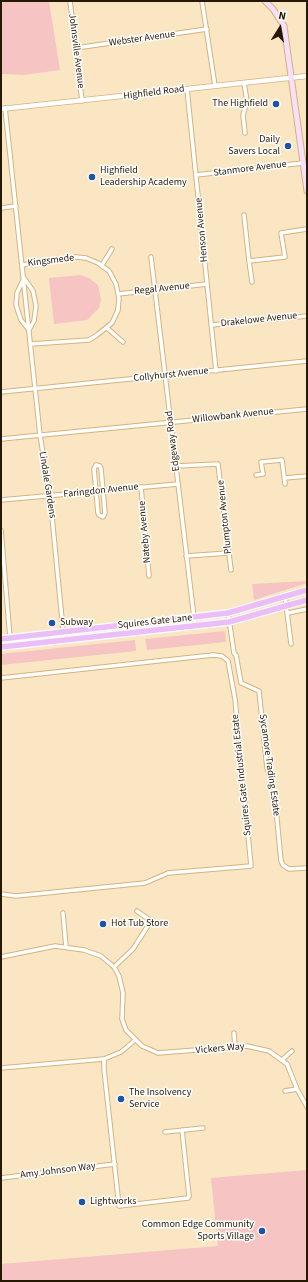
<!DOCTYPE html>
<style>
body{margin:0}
#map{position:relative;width:308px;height:1282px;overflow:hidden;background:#fbe6c4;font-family:"Source Sans 3",sans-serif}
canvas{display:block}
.frame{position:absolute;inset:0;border:2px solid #261903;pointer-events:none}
.north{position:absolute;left:260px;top:8px;width:40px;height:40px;-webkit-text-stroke:3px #fff;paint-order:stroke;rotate:11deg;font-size:11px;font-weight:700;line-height:16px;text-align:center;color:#261903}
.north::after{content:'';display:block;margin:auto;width:14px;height:18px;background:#261903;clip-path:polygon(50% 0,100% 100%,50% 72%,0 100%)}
</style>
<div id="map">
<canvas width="308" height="1282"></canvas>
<div class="frame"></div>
<div class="north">N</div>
</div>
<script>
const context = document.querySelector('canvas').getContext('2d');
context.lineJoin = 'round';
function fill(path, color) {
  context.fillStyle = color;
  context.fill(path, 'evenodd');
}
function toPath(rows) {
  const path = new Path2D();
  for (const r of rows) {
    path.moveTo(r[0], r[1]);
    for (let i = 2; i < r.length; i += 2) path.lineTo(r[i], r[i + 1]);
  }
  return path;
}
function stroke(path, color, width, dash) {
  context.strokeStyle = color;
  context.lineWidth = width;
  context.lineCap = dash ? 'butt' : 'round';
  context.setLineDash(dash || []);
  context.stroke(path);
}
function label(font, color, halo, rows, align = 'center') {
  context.font = font + ' "Source Sans 3",sans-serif';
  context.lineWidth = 3;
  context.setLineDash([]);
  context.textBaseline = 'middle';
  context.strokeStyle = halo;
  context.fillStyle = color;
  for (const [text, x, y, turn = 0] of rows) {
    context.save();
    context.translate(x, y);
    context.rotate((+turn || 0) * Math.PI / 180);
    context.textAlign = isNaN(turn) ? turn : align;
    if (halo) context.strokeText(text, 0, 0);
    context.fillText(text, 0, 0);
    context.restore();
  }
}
const green = toPath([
 [1,1,49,1,60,70,23,75,1,74],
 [81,275,89,278,98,285,101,300,99,308,87,320,54,324,49,278],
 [307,581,307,583,254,600,252,584],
 [225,631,226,642,147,650,145,639],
 [135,640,136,651,1,665,1,654],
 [307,1170,307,1281,1,1281,1,1264,218,1246,211,1178]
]);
const minor = toPath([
 [70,1,82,101],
 [202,1,215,86],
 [76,48,207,29],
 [244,83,247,101,243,115,245,133],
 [187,89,216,371],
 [5,108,40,435,50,496,64,640],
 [196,175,303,163],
 [1,208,16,206],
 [244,215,249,261],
 [151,257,195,626],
 [22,265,76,257,86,258,98,263,109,271,116,284,119,298,118,310,112,323,97,335,89,340,31,344],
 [102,265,112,249],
 [24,278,33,291,36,306,34,321,29,330,21,320,16,305,17,293,24,278],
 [252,282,249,261,285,257,281,233,307,229],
 [118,294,207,284],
 [211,325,307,316],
 [107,328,123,342],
 [1,392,307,361],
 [1,439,307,409],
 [96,465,100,466,101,469,105,513,103,517,99,515,98,513,94,469,96,465],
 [176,466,218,464,231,570],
 [256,475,263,474,261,462,282,460,285,484],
 [285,478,307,476],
 [141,487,149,576],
 [1,500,178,484],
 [1,530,10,638],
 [186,556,229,553],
 [285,596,291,644],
 [228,613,234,653,236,655,241,683,259,691,267,768,274,788,281,861,283,865,289,869,307,868],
 [288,613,307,609],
 [1,678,213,655,222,656,228,661,235,699,251,866,168,873,145,883,16,896,1,894],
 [63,913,66,947],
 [1,957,55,946,84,950,101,956,114,967,119,976,123,993,122,1019,126,1030,142,1046,158,1053,247,1046,269,1051,287,1064,297,1089,307,1107],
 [114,967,133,949,151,921,137,911],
 [234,1033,235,1047],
 [104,1059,104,1069,119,1206,188,1198,189,1196,182,1130],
 [283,1059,292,1051],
 [1,1068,104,1059,121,1052,134,1041],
 [285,1091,297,1089],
 [165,1132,203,1128],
 [1,1178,115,1164]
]);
const tertiary = toPath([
 [1,109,307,76]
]);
const secondary = toPath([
 [265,1,273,9,284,26,307,191]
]);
const primary = toPath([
 [1,639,228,613,307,590],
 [1,647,229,622,307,600]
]);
const markers = [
 [276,104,4,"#1d52a4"],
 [288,146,4,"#1d52a4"],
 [92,177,4,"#1d52a4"],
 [52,623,4,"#1d52a4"],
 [103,924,4,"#1d52a4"],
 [121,1099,4,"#1d52a4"],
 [82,1202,4,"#1d52a4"],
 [262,1231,4,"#1d52a4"]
];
const streetNames = [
 ["Webster Avenue",142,39,-8],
 ["Johnsville Avenue",76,51,83],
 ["Highfield Road",154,93,-7],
 ["Stanmore Avenue",250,169,-7],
 ["Henson Avenue",202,230,-95],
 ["Kingsmede",51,261,-7],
 ["Regal Avenue",162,289,-6],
 ["Drakelowe Avenue",259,320,-6],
 ["Collyhurst Avenue",171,375,-6],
 ["Willowbank Avenue",233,416,-6],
 ["Edgeway Road",173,441,-97],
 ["Lindale Gardens",47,485,81],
 ["Faringdon Avenue",101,491,-6],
 ["Plumpton Avenue",225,517,-96],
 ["Nateby Avenue",145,532,-95],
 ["Squires Gate Lane",155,622,-6],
 ["Sycamore Trading Estate",269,765,82],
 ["Squires Gate Industrial Estate",242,775,-96],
 ["Vickers Way",220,1049,-5],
 ["Amy Johnson Way",58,1171,-7]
];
const poiNames = [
 ["The Highfield",268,104,"right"],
 ["Daily",280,140,"right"],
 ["Savers Local",280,152,"right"],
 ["Highfield",100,171],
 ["Leadership Academy",100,183],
 ["Subway",60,623],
 ["Hot Tub Store",111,924],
 ["The Insolvency",129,1093],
 ["Service",129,1105],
 ["Lightworks",90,1202],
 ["Common Edge Community",254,1225,"right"],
 ["Sports Village",254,1237,"right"]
];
fill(green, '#f5c4c3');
stroke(minor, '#d5b37b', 5.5);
stroke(tertiary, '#d5b37b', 6);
stroke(secondary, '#d5b37b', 7);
stroke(primary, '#fff', 8);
stroke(minor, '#fff', 3.5);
stroke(tertiary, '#fff', 4.5);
stroke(secondary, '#f5dffb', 5);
stroke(primary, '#ecbef7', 5.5);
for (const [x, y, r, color] of markers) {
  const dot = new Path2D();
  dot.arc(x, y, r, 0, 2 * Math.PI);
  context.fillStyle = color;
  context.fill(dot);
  stroke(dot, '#fff', 1.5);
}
label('10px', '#261903', '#fff', streetNames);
label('10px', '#261903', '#fff', poiNames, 'left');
</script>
